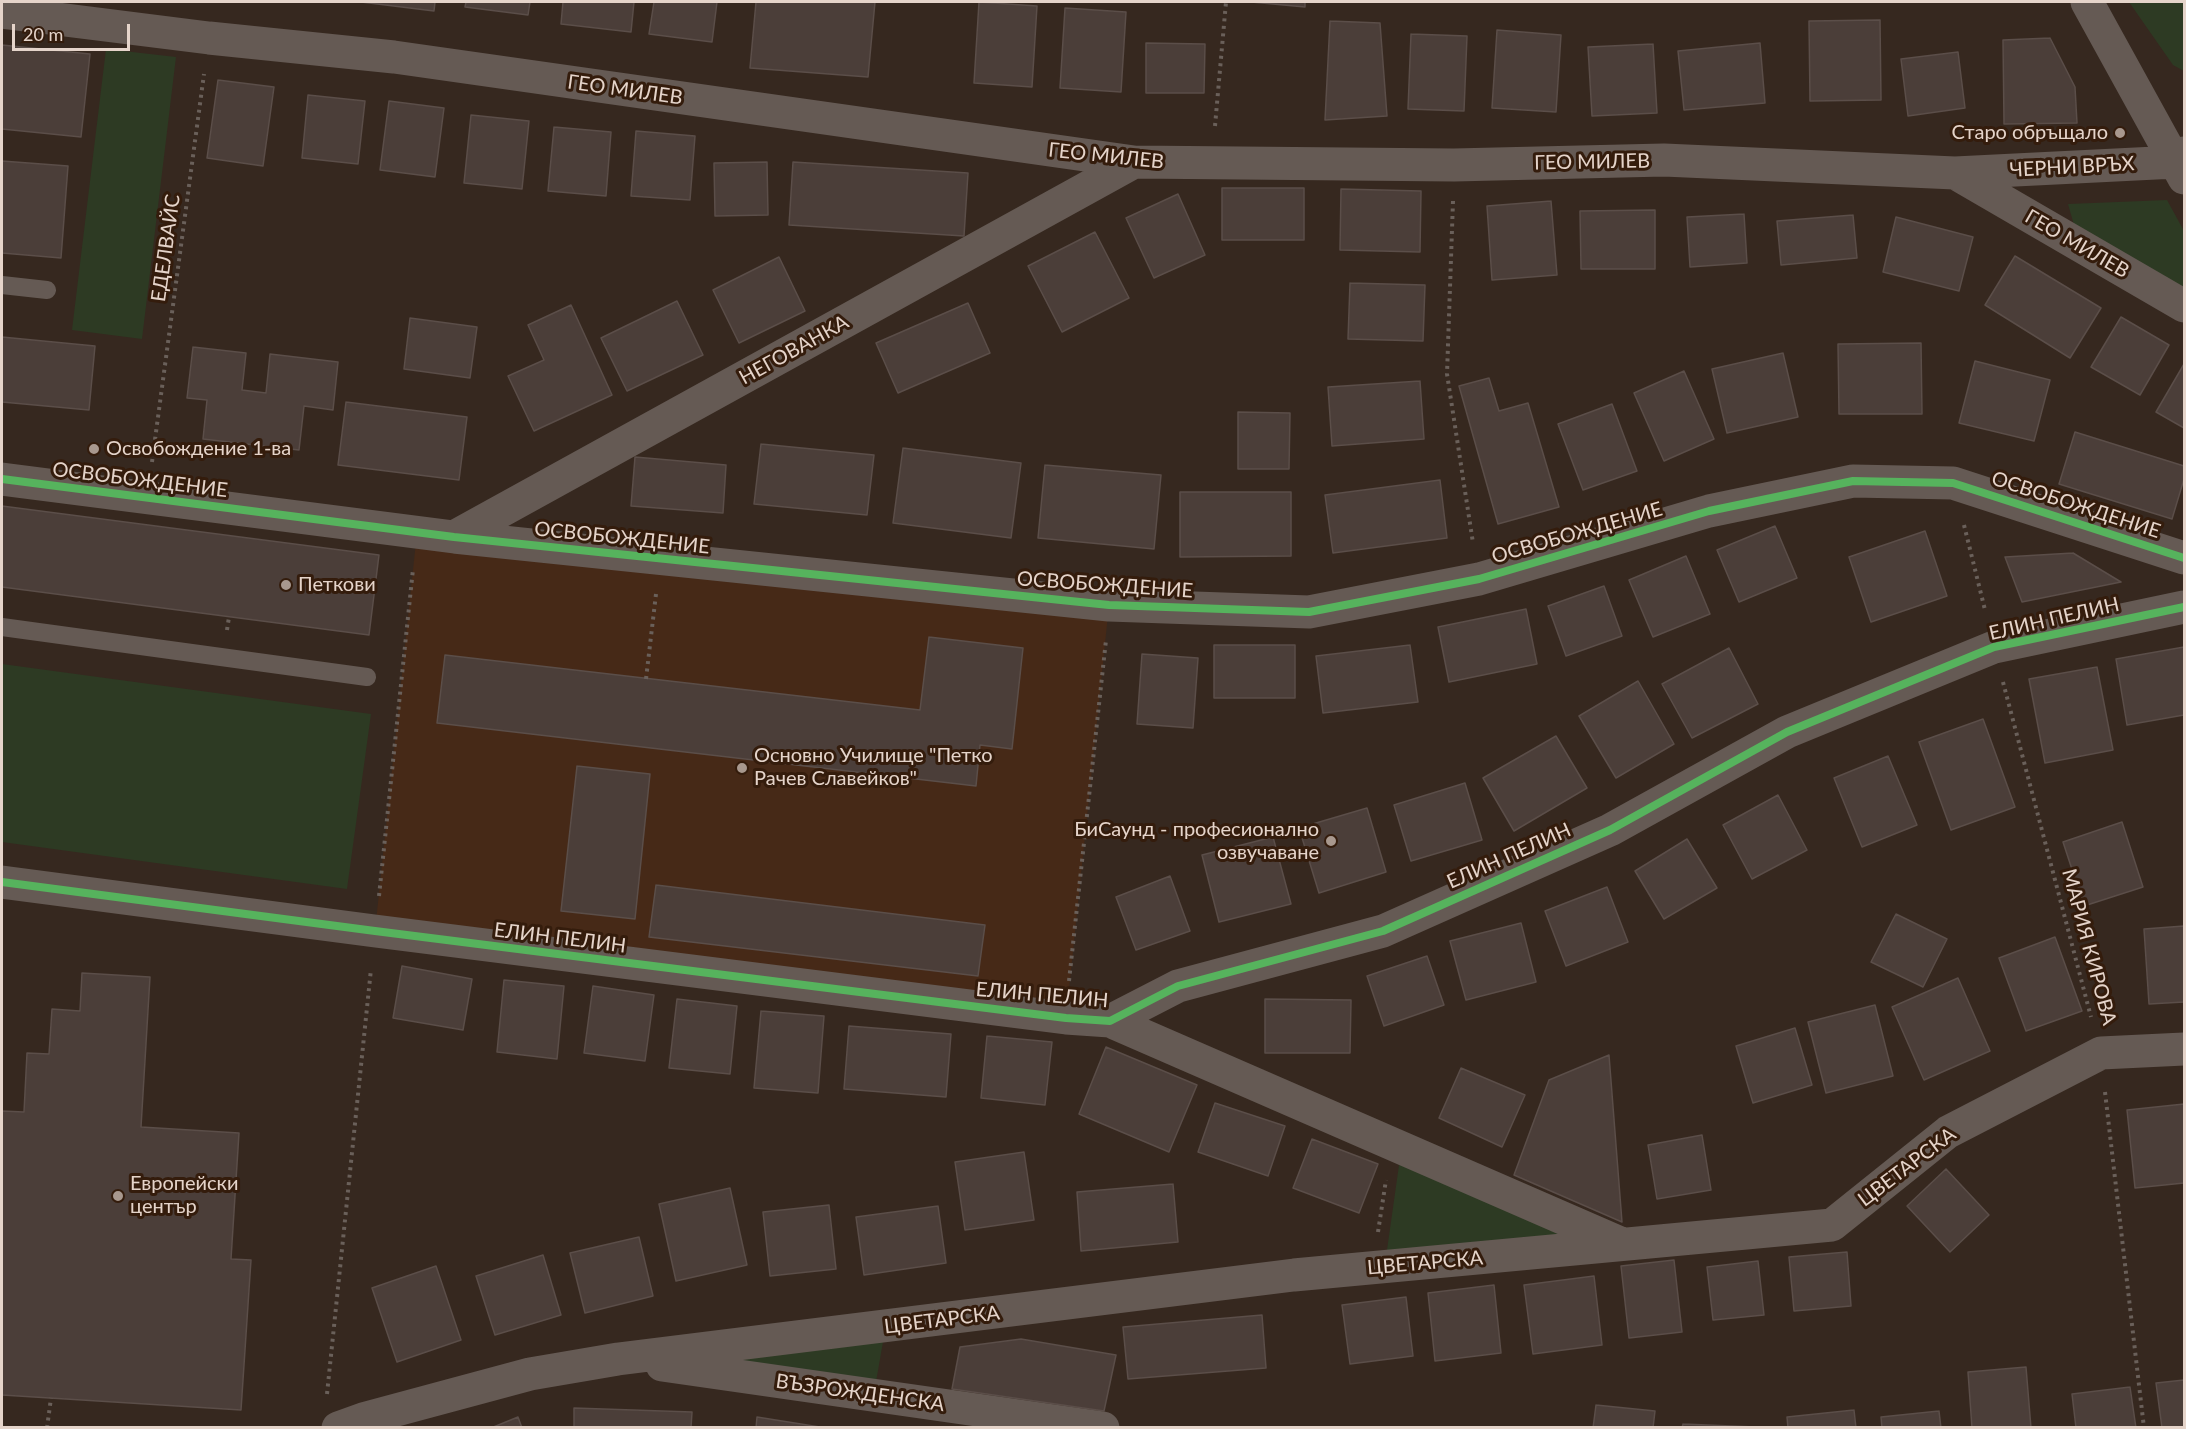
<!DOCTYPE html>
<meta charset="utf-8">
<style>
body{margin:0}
#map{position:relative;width:2186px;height:1429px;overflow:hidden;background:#36281f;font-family:Lato,sans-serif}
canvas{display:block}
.frame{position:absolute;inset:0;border:3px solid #e5d4ca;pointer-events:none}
.scale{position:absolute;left:12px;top:24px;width:118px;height:27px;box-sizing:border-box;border:3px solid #e5d4ca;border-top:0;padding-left:8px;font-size:18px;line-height:21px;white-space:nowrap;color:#e5d4ca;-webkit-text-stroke:4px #341c0c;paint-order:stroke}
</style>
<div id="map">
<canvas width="2186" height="1429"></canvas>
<div class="frame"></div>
<div class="scale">20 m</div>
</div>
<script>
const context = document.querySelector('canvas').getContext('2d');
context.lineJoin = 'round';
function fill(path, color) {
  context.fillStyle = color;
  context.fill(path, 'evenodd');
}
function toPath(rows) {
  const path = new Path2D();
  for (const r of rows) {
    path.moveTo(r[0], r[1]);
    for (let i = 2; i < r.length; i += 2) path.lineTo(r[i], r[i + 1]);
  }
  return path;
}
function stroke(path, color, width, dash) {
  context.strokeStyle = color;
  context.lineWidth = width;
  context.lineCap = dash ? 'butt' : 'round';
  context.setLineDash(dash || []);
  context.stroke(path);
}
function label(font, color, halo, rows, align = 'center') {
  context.font = font + ' Lato,sans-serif';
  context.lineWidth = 6;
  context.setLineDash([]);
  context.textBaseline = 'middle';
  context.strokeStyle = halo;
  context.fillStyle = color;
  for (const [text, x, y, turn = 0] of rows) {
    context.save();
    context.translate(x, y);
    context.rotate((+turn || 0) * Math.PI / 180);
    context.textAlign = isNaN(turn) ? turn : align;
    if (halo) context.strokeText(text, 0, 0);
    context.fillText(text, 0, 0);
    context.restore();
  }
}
const built = toPath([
 [417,532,1109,605,1066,1018,375,931]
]);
const green = toPath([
 [2129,2,2184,2,2184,71,2173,65],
 [106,49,176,57,142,339,72,330],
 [2167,200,2184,231,2184,291,2074,225,2068,204],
 [2,664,371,714,347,889,2,842],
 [1400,1158,1593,1240,1386,1257],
 [884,1336,876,1382,700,1360]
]);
const building = toPath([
 [361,2,435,2,434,11,361,2],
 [466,2,530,2,528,15,465,7,466,2],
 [563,2,634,2,631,32,561,24,563,2],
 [654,2,717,2,712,42,649,34,654,2],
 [756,2,875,2,868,77,750,68,756,2],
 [979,2,1037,6,1032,87,974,83,979,2],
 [1251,2,1305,2,1305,7,1251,2],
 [1065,8,1126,12,1121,92,1060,88,1065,8],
 [1880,20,1881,100,1810,101,1809,21,1880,20],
 [1330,21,1380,23,1387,116,1325,120,1330,21],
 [1497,30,1561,35,1556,112,1492,108,1497,30],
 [1411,34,1467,36,1464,111,1408,109,1411,34],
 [2050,38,2075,87,2077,123,2004,124,2003,40,2050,38],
 [1146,43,1205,44,1204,93,1146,93,1146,43],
 [1760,43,1765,103,1684,110,1678,51,1760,43],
 [1653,44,1657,113,1592,116,1588,47,1653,44],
 [2,45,90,54,81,137,2,129,2,45],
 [1958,52,1965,108,1908,116,1901,59,1958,52],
 [218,80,274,87,263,166,207,158,218,80],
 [308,95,365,101,358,164,302,158,308,95],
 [389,101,444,108,435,177,380,170,389,101],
 [471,115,529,121,522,189,464,183,471,115],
 [554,127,611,132,606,196,548,191,554,127],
 [636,131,695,136,690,200,631,196,636,131],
 [2,161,68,166,61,258,2,253,2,161],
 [767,162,768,215,715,216,714,163,767,162],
 [793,162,968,173,964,236,789,225,793,162],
 [1222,188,1304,188,1304,240,1222,240,1222,188],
 [1341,189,1421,191,1420,252,1340,250,1341,189],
 [1178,194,1205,255,1154,278,1126,218,1178,194],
 [1551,201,1557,275,1492,280,1487,206,1551,201],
 [1655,210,1655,269,1581,269,1580,211,1655,210],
 [1744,214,1747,263,1690,267,1687,217,1744,214],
 [1853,215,1857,258,1781,265,1777,221,1853,215],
 [1896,217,1973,237,1959,291,1883,272,1896,217],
 [1095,232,1129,298,1062,332,1028,266,1095,232],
 [2015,256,2101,308,2070,358,1985,305,2015,256],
 [779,257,805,311,739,343,713,290,779,257],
 [1350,283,1425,285,1423,341,1348,339,1350,283],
 [677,301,703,355,627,391,601,338,677,301],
 [968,303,990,353,898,393,876,343,968,303],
 [571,305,612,395,534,431,508,376,544,360,528,325,571,305],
 [2121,317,2169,345,2140,395,2091,367,2121,317],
 [410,318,477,327,470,378,404,369,410,318],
 [2,337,95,346,89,410,2,402,2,337],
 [1921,343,1922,414,1839,414,1838,344,1921,343],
 [193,347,246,353,242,390,266,393,270,354,338,362,333,410,304,406,299,450,203,439,207,400,187,398,193,347],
 [1783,353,1798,417,1727,433,1712,369,1783,353],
 [1975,361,2050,380,2034,441,1959,423,1975,361],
 [2184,364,2184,428,2156,412,2184,364],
 [1684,371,1714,439,1664,461,1634,393,1684,371],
 [1489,378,1499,411,1528,403,1559,507,1498,524,1459,386,1489,378],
 [1420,381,1424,439,1332,446,1328,387,1420,381],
 [346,402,467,417,459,480,338,465,346,402],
 [1612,404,1637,471,1583,490,1558,424,1612,404],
 [1238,412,1290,413,1289,469,1238,469,1238,412],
 [2075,432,2184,466,2184,479,2172,519,2059,484,2075,432],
 [761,444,874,455,867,515,754,504,761,444],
 [903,448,1021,463,1011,538,893,523,903,448],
 [635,457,726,465,723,513,631,506,635,457],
 [1045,465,1161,475,1154,549,1038,538,1045,465],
 [1440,480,1447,538,1333,553,1325,495,1440,480],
 [1180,492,1291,492,1291,556,1180,557,1180,492],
 [2,506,379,555,369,635,2,587,2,506],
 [1775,526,1797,578,1739,602,1717,550,1775,526],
 [1925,531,1947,596,1871,622,1849,557,1925,531],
 [2073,553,2121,582,2022,602,2005,557,2073,553],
 [1686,556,1710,614,1653,637,1629,580,1686,556],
 [1604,586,1622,636,1566,656,1548,606,1604,586],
 [1526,609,1537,664,1449,682,1438,627,1526,609],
 [929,637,1023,648,1012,749,980,745,976,786,437,723,445,655,920,710,929,637],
 [1214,645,1295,645,1295,698,1214,698,1214,645],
 [1410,645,1418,702,1323,713,1316,656,1410,645],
 [2184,647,2184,715,2127,725,2116,659,2184,647],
 [1729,648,1758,704,1692,738,1662,684,1729,648],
 [1142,654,1198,658,1193,728,1137,724,1142,654],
 [2097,667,2113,750,2045,763,2029,679,2097,667],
 [1638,681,1674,744,1616,778,1579,716,1638,681],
 [1983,719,2015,807,1951,830,1919,742,1983,719],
 [1556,736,1587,788,1514,831,1483,778,1556,736],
 [1888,756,1917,825,1862,847,1834,778,1888,756],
 [577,766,650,774,635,919,561,911,577,766],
 [1465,783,1482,840,1411,861,1394,805,1465,783],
 [1778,795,1807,850,1752,879,1723,825,1778,795],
 [1367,808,1386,872,1319,893,1299,828,1367,808],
 [2122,822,2143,887,2084,906,2063,842,2122,822],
 [1273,837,1291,904,1219,922,1202,855,1273,837],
 [1687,839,1717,888,1664,919,1635,871,1687,839],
 [1170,876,1190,931,1136,950,1116,897,1170,876],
 [656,885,985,925,978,976,649,937,656,885],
 [1607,887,1628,942,1566,966,1545,911,1607,887],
 [1896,914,1947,939,1923,987,1871,962,1896,914],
 [1521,923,1536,982,1466,1000,1450,941,1521,923],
 [2184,926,2184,1002,2149,1004,2144,929,2184,926],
 [2055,937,2082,1011,2026,1031,1999,958,2055,937],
 [1427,956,1444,1005,1384,1026,1367,976,1427,956],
 [402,966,472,979,463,1030,393,1018,402,966],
 [82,973,150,977,141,1127,239,1133,231,1259,251,1260,241,1410,2,1395,2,1111,24,1112,27,1053,49,1054,52,1009,80,1011,82,973],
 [1958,978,1990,1051,1924,1080,1892,1007,1958,978],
 [504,980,564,986,557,1059,497,1052,504,980],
 [593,986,654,995,645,1061,584,1053,593,986],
 [677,999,737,1006,730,1074,669,1068,677,999],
 [1265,999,1351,1000,1350,1053,1265,1053,1265,999],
 [1875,1005,1893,1076,1826,1093,1808,1022,1875,1005],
 [761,1011,824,1016,818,1093,754,1088,761,1011],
 [849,1026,951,1034,946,1097,844,1089,849,1026],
 [1795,1028,1812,1085,1753,1103,1736,1046,1795,1028],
 [987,1036,1052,1042,1045,1105,981,1098,987,1036],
 [1106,1047,1197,1085,1169,1152,1079,1114,1106,1047],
 [1609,1055,1622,1222,1514,1175,1549,1080,1609,1055],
 [1461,1068,1525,1095,1502,1147,1439,1118,1461,1068],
 [1215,1103,1285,1126,1268,1176,1198,1152,1215,1103],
 [2184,1104,2184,1183,2135,1188,2127,1110,2184,1104],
 [1702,1135,1711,1190,1657,1199,1648,1145,1702,1135],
 [1312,1139,1378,1164,1359,1213,1293,1188,1312,1139],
 [1024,1152,1034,1220,965,1230,955,1162,1024,1152],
 [1946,1169,1989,1215,1950,1252,1907,1206,1946,1169],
 [1173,1184,1178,1242,1081,1251,1077,1192,1173,1184],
 [730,1188,747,1265,676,1281,659,1204,730,1188],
 [829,1205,836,1269,770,1276,763,1212,829,1205],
 [938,1206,946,1263,864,1275,856,1217,938,1206],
 [639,1237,653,1296,585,1313,570,1253,639,1237],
 [1847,1252,1851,1306,1794,1311,1789,1257,1847,1252],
 [543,1255,561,1315,495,1335,476,1276,543,1255],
 [1674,1260,1682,1332,1629,1338,1621,1266,1674,1260],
 [1758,1261,1764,1315,1713,1320,1707,1267,1758,1261],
 [436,1266,461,1340,397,1362,372,1288,436,1266],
 [1594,1276,1602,1345,1533,1354,1524,1285,1594,1276],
 [1494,1285,1501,1353,1435,1361,1428,1293,1494,1285],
 [1406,1297,1413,1356,1350,1364,1342,1305,1406,1297],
 [1262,1315,1266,1368,1128,1379,1123,1327,1262,1315],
 [1021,1339,1116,1355,1104,1411,952,1389,960,1347,1021,1339],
 [2026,1367,2031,1428,1972,1428,1968,1372,2026,1367],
 [2184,1380,2184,1428,2162,1428,2156,1383,2184,1380],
 [2130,1387,2136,1428,2076,1428,2072,1394,2130,1387],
 [1596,1405,1655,1411,1653,1428,1593,1428,1596,1405],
 [574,1408,692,1412,691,1428,574,1428,574,1408],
 [1854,1410,1856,1428,1788,1428,1787,1417,1854,1410],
 [1939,1411,1941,1428,1882,1428,1881,1417,1939,1411],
 [518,1417,522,1428,491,1428,518,1417],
 [757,1417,826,1428,756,1428,757,1417],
 [1683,1424,1756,1427,1756,1428,1682,1428,1683,1424]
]);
const path = toPath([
 [1215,126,1226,2],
 [1453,201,1447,374,1473,543],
 [152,462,204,74],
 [1964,525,1985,610],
 [227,630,229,617],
 [646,679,656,594],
 [2003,682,2091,1017],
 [379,896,413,569],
 [1069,981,1106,640],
 [2105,1092,2144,1428],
 [1378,1232,1386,1180],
 [327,1394,371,969],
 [47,1428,51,1398]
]);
const service = toPath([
 [2,285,47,290],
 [2,627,367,677]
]);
const minor = toPath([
 [2087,2,2184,178],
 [2,12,209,38,394,57,1134,162,1454,165,1664,160,1955,173,2176,162,2184,153],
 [1955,173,2184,306],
 [2,479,454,537,1109,605,1309,612,1479,579,1709,511,1853,481,1953,483,2184,558],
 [454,537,1134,162],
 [2,882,375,931,1066,1018,1110,1021,1178,986,1383,931,1610,830,1787,732,1994,647,2184,607],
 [1110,1021,1620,1243],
 [662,1365,1103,1428],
 [338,1428,363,1419,530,1374,618,1359,1294,1275,1832,1225,1948,1132,2101,1053,2184,1049]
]);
const cycleway = toPath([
 [2,479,454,537,1109,605,1309,612,1479,579,1709,511,1853,481,1953,483,2184,558],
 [2,882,375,931,1066,1018,1110,1021,1178,986,1383,931,1610,830,1787,732,1994,647,2184,607]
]);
const markers = [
 [2120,133,6,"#a8988e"],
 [94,449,6,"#a8988e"],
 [286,585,6,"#a8988e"],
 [742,768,6,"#a8988e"],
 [1331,841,6,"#a8988e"],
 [118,1196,6,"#a8988e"]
];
const streetNames = [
 ["ГЕО МИЛЕВ",625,90,8],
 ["ГЕО МИЛЕВ",1106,156,6],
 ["ГЕО МИЛЕВ",1592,162,-1],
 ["ЧЕРНИ ВРЪХ",2072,167,-3],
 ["ГЕО МИЛЕВ",2077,244,30],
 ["ЕДЕЛВАЙС",166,248,-82],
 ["НЕГОВАНКА",794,350,-29],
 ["ОСВОБОЖДЕНИЕ",140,480,7],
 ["ОСВОБОЖДЕНИЕ",2076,505,18],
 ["ОСВОБОЖДЕНИЕ",1577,533,-16],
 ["ОСВОБОЖДЕНИЕ",622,538,6],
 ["ОСВОБОЖДЕНИЕ",1105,585,4],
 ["ЕЛИН ПЕЛИН",2054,619,-13],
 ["ЕЛИН ПЕЛИН",1509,856,-24],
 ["ЕЛИН ПЕЛИН",560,938,7],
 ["МАРИЯ КИРОВА",2089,947,75],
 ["ЕЛИН ПЕЛИН",1042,995,5],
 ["ЦВЕТАРСКА",1907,1167,-37],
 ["ЦВЕТАРСКА",1425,1263,-5],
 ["ЦВЕТАРСКА",942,1320,-7],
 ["ВЪЗРОЖДЕНСКА",860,1393,8]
];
const poiNames = [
 ["Старо обръщало",2108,133,"right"],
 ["Освобождение 1-ва",106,449],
 ["Петкови",298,585],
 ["Основно Училище \"Петко",754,756],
 ["Рачев Славейков\"",754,779],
 ["БиСаунд - професионално",1319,830,"right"],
 ["озвучаване",1319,853,"right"],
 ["Европейски",130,1184],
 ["център",130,1207]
];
fill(built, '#462917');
fill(green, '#2d3a23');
fill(building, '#4b3e39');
stroke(building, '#5b4e49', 1.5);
stroke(path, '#6a605a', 4, [3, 4.5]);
stroke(service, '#655a54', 18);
stroke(minor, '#655a54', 33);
stroke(cycleway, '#56b35d', 8);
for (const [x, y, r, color] of markers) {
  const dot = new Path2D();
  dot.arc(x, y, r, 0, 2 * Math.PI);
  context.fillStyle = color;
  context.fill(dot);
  stroke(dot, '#341c0c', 2);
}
label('20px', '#e5d4ca', '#341c0c', streetNames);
label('20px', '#e5d4ca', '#341c0c', poiNames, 'left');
</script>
